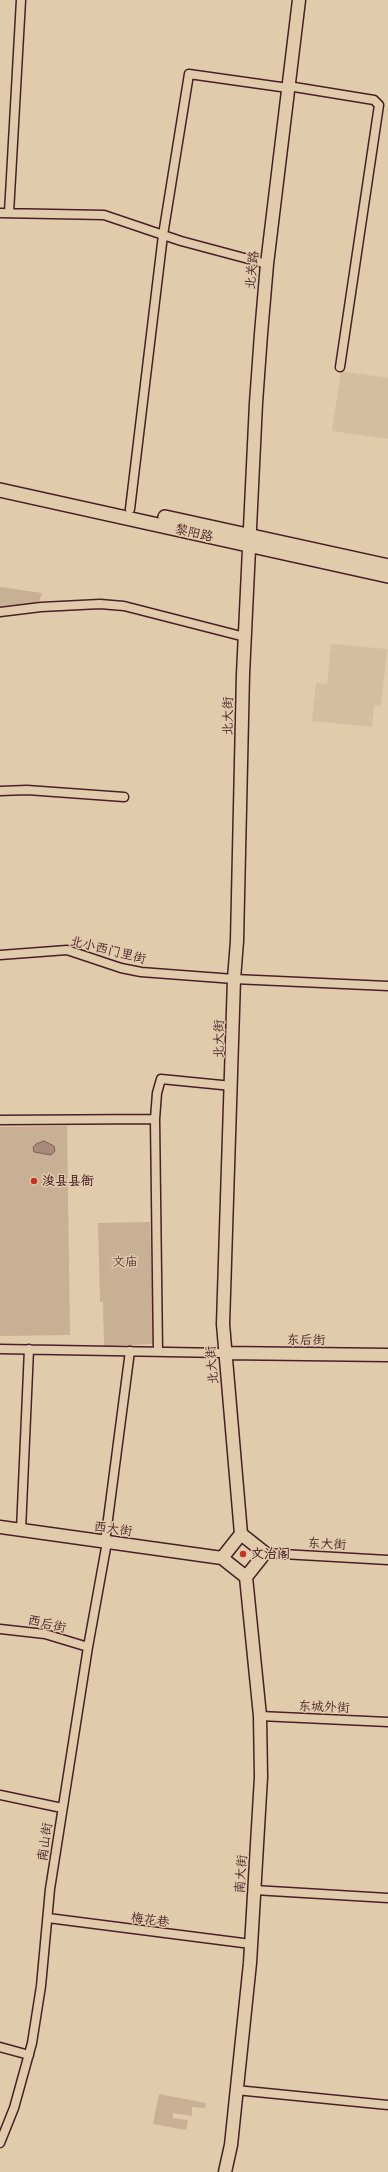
<!DOCTYPE html>
<meta charset="utf-8">
<style>
body{margin:0}
canvas{display:block;background:#e0ccaa}
</style>
<canvas width="388" height="2172"></canvas>
<script>
const context = document.querySelector('canvas').getContext('2d');
context.lineJoin = 'round';
function fill(path, color) {
  context.fillStyle = color;
  context.fill(path, 'evenodd');
}
function toPath(rows) {
  const path = new Path2D();
  for (const r of rows) {
    path.moveTo(r[0], r[1]);
    for (let i = 2; i < r.length; i += 2) path.lineTo(r[i], r[i + 1]);
  }
  return path;
}
function stroke(path, color, width, dash) {
  context.strokeStyle = color;
  context.lineWidth = width;
  context.lineCap = dash ? 'butt' : 'round';
  context.setLineDash(dash || []);
  context.stroke(path);
}
function label(font, color, halo, rows, align = 'center') {
  context.font = font + ' Mali,"LXGW WenKai TC",sans-serif';
  context.lineWidth = 3;
  context.setLineDash([]);
  context.textBaseline = 'middle';
  context.strokeStyle = halo;
  context.fillStyle = color;
  for (const [text, x, y, turn = 0] of rows) {
    context.save();
    context.translate(x, y);
    context.rotate((+turn || 0) * Math.PI / 180);
    context.textAlign = isNaN(turn) ? turn : align;
    if (halo) context.strokeText(text, 0, 0);
    context.fillText(text, 0, 0);
    context.restore();
  }
}
const built = toPath([
 [341,371,388,378,388,439,332,431],
 [331,644,387,649,381,706,374,705,372,727,312,721,316,683,327,684]
]);
const green = toPath([
 [0,587,42,593,38,604,0,608],
 [67,1126,70,1335,0,1336,0,1127],
 [150,1222,154,1344,104,1346,103,1302,100,1302,98,1223],
 [159,2094,206,2103,205,2108,192,2107,192,2116,173,2113,173,2118,188,2120,186,2130,153,2124]
]);
const water = toPath([
 [44,1141,54,1146,55,1151,51,1155,34,1152,33,1147,36,1144,44,1141]
]);
const street = toPath([
 [288,86,374,100,379,105,340,367],
 [0,213,104,215,181,241,267,264],
 [9,213,21,0],
 [130,509,163,235,189,74,288,88],
 [0,612,41,607,100,604,124,606,245,637],
 [0,791,27,790,124,797],
 [0,955,67,950,121,968,141,972,234,979,388,986],
 [155,1119,158,1352],
 [0,1120,155,1119,157,1093,161,1079,232,1086],
 [0,1349,224,1353],
 [21,1530,29,1349],
 [105,1542,130,1351],
 [265,1553,388,1560],
 [0,1629,45,1634,88,1647],
 [260,1716,388,1722],
 [0,1795,62,1808],
 [254,1890,388,1898],
 [48,1918,251,1944],
 [0,2047,29,2055],
 [236,2090,388,2105],
 [0,2143,14,2108,32,2043,41,1986,50,1889,59,1832,88,1647,107,1542]
]);
const secondary = toPath([
 [224,1353,388,1355],
 [0,1527,222,1558],
 [241,1534,223,1324,234,979,237,941,243,674,256,403,261,334,267,264,299,0],
 [241,1534,265,1553,246,1577,222,1558,241,1534],
 [225,2172,231,2145,250,1963,261,1777,260,1716,246,1577]
]);
const primary = toPath([
 [0,490,388,576],
 [165,517,388,566]
]);
const markers = [
 [34,1181,4,"#c8321e"],
 [243,1554,4,"#c8321e"]
];
const streetNames = [
 ["北关路",252,270,-84],
 ["黎阳路",194,533,13],
 ["北大街",228,716,-89],
 ["北小西门里街",108,950,14],
 ["北大街",219,1039,-89],
 ["东后街",306,1340,1],
 ["北大街",212,1365,-95],
 ["西大街",113,1529,8],
 ["东大街",327,1544,3],
 ["西后街",47,1624,13],
 ["东城外街",324,1707,2],
 ["南山街",45,1842,-82],
 ["南大街",241,1874,-86],
 ["梅花巷",150,1920,7]
];
const poiNames = [
 ["浚县县衙",42,1181],
 ["文治阁",251,1554]
];
const parkNames = [
 ["文庙",125,1262]
];
fill(built, '#d4bea0');
fill(green, '#c8b095');
fill(water, '#a78a79');
stroke(water, '#825f5a', 1);
stroke(street, '#4a1f2b', 11);
stroke(secondary, '#4a1f2b', 15);
stroke(primary, '#4a1f2b', 16);
stroke(street, '#e0ccaa', 8);
stroke(secondary, '#e0ccaa', 12);
stroke(primary, '#e0ccaa', 13);
for (const [x, y, r, color] of markers) {
  const dot = new Path2D();
  dot.arc(x, y, r, 0, 2 * Math.PI);
  context.fillStyle = color;
  context.fill(dot);
  stroke(dot, '#e0ccaa', 1.5);
}
label('13px', '#4a1f2b', '#e0ccaa', streetNames);
label('bold 13px', '#4a1f2b', '#e0ccaa', poiNames, 'left');
label('13px', '#5d353b', '#e0ccaa', parkNames);
</script>
